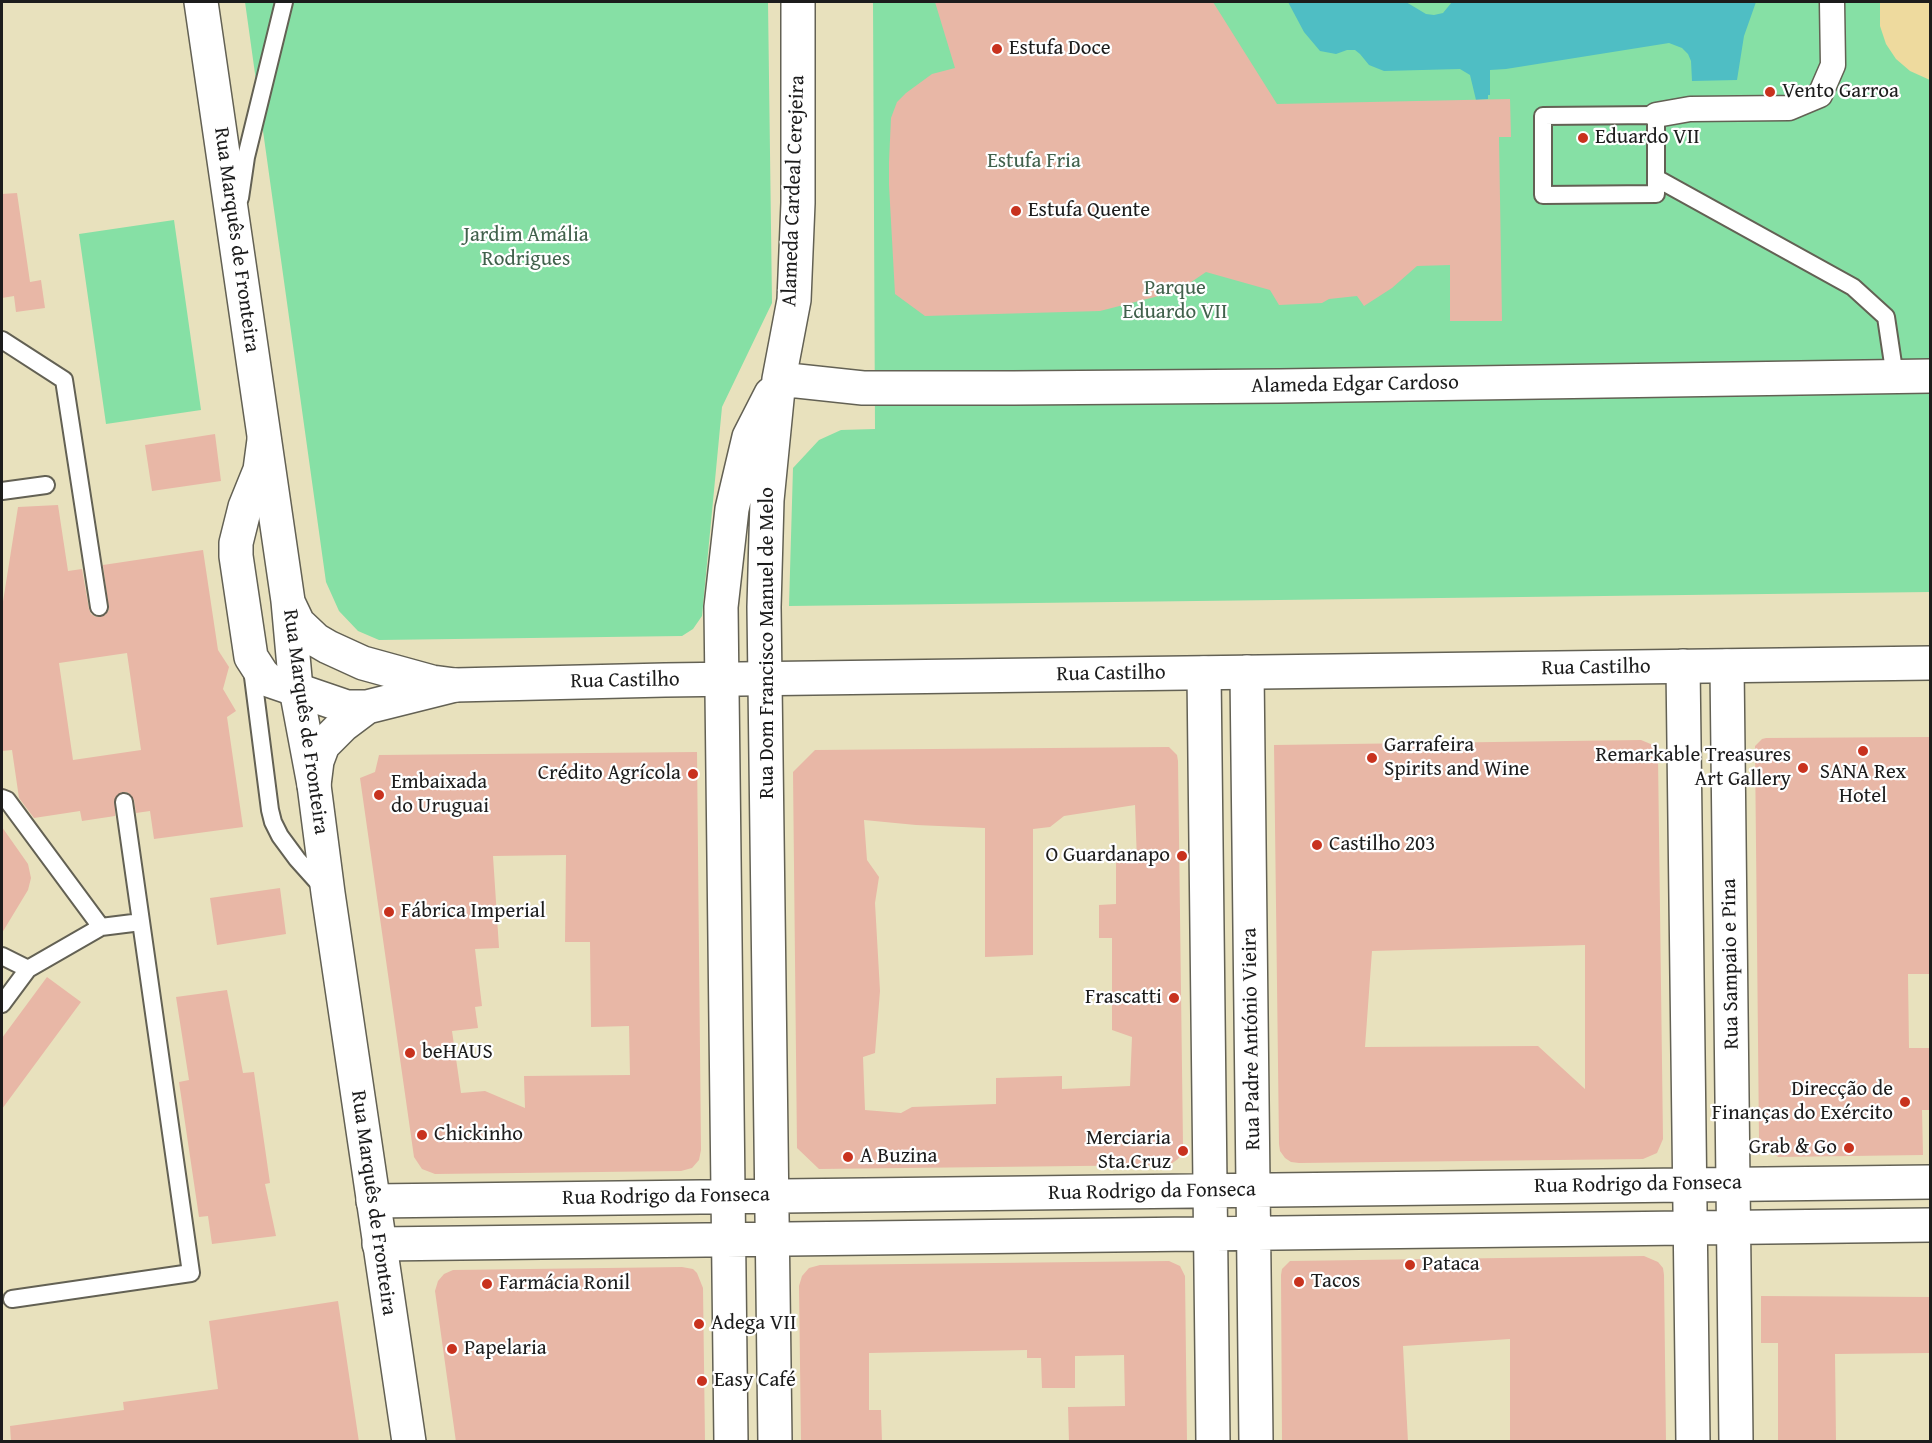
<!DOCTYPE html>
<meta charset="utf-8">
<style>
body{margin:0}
#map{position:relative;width:1932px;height:1443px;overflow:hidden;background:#e8e1bd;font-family:"Gentium Book Plus",serif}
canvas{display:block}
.frame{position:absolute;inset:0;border:3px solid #1c1c1c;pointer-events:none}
</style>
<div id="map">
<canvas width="1932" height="1443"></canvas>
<div class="frame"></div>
</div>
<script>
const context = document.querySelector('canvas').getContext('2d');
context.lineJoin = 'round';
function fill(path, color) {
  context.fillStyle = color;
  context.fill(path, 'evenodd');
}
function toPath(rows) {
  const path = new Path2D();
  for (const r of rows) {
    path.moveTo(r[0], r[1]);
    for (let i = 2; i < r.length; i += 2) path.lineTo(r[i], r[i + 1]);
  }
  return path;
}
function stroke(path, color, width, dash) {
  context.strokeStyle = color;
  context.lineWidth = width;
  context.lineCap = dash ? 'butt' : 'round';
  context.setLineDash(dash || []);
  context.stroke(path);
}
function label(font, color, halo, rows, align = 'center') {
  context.font = font + ' "Gentium Book Plus",serif';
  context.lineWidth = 4.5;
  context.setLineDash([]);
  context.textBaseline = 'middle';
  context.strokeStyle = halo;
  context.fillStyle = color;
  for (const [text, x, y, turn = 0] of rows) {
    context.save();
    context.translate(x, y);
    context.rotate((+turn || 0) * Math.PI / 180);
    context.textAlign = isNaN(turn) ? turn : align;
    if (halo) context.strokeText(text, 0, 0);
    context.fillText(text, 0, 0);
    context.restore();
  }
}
const green = toPath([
 [245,2,768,2,772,303,722,407,702,616,693,629,682,636,379,640,358,631,339,611,326,582],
 [873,2,1930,2,1930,592,789,606,793,468,819,440,841,430,875,429],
 [174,220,201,410,106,424,79,234]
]);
const sand = toPath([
 [1880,2,1930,2,1930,80,1910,71,1896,59,1886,44,1880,26]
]);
const water = toPath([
 [1288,2,1406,2,1426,14,1434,15,1443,13,1452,2,1756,2,1744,36,1737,80,1692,81,1691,61,1688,54,1682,48,1669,43,1506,69,1490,70,1490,95,1488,95,1488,99,1476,100,1470,75,1460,69,1384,71,1369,65,1360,54,1355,50,1347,50,1336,54,1320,51,1304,32]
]);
const building = toPath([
 [935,2,1213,2,1277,104,1510,99,1511,137,1499,137,1502,321,1450,321,1450,265,1417,266,1392,288,1364,306,1357,296,1329,299,1322,303,1279,305,1270,290,1206,272,1178,291,1100,311,925,316,895,294,889,185,889,162,891,118,897,102,906,93,932,74,955,68],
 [17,193,30,282,41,280,45,308,16,312,14,296,2,298,2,194],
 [215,434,221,481,152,491,145,445],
 [58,505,68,571,82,569,89,609,91,614,96,617,105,615,109,610,103,565,203,550,218,650,229,667,223,689,236,711,227,717,243,827,154,839,150,811,136,813,134,800,127,792,122,792,115,798,115,816,82,821,80,811,34,818,19,798,12,750,2,751,2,608,18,507],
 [127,653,141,750,73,760,59,663],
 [1930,737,1930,974,1908,974,1909,1048,1930,1048,1930,1110,1922,1110,1923,1155,1778,1157,1759,1139,1755,746,1762,739,1766,738],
 [1641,740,1653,745,1658,757,1663,1139,1657,1153,1643,1159,1299,1163,1291,1162,1285,1158,1280,1151,1279,1144,1274,745],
 [1585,945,1585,1089,1538,1046,1365,1047,1372,951],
 [1169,747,1177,755,1178,761,1183,1145,1182,1153,1178,1159,1171,1164,1164,1165,819,1169,797,1148,793,772,815,750],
 [1135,805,1137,862,1116,863,1116,904,1099,905,1099,938,1112,938,1112,1030,1132,1037,1130,1086,1062,1089,1062,1076,996,1078,996,1104,912,1107,901,1113,865,1110,863,1057,875,1053,880,991,875,903,879,877,867,860,864,820,916,825,985,828,985,957,1033,955,1033,829,1050,827,1064,816],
 [697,752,701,1150,699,1160,692,1168,681,1171,435,1174,422,1169,414,1157,360,778,375,772,379,755],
 [566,855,565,942,590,942,591,1027,629,1026,630,1075,524,1076,525,1108,485,1091,461,1093,452,1031,478,1028,475,1007,482,1006,475,949,499,948,493,856],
 [2,827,28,864,31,878,28,890,2,933],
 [280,888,286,934,217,945,210,898],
 [47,977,81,1002,2,1109,2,1038],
 [227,990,243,1073,254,1072,270,1183,265,1184,276,1236,212,1244,208,1216,199,1217,179,1082,189,1080,176,997],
 [1644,1256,1658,1262,1663,1268,1664,1275,1666,1442,1510,1442,1510,1339,1403,1346,1408,1442,1282,1442,1281,1275,1282,1269,1290,1261],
 [1169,1261,1180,1266,1185,1276,1187,1442,1069,1442,1068,1407,1125,1406,1124,1355,1075,1356,1075,1388,1042,1388,1041,1358,1027,1358,1027,1350,869,1353,869,1410,881,1410,882,1442,801,1442,799,1286,802,1276,809,1268,820,1265],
 [682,1267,693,1269,697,1273,703,1288,705,1442,456,1442,435,1291,438,1281,444,1274,453,1270],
 [1761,1296,1930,1297,1930,1353,1835,1354,1836,1442,1778,1442,1778,1343,1761,1343],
 [338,1301,359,1442,11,1442,10,1426,124,1410,123,1402,218,1389,209,1321]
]);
const service = toPath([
 [1656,115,1656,194,1543,195,1543,116,1656,115],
 [1656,178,1853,287,1886,317,1895,377],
 [240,198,246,157,284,2],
 [2,340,64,380,99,607],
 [2,491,46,485],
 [252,669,270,810,273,822,280,836,297,859,323,888],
 [2,798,7,800,101,927],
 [2,956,28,969],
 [2,1004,28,969,101,927,141,922],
 [12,1299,191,1273,124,802]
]);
const pedestrian = toPath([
 [1656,115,1690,109,1789,108,1820,95,1833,65,1832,2]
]);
const minor = toPath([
 [779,379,863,388,1014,388,1280,386,1930,376],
 [1683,666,1693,1442],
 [1727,666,1736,1442],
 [1247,672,1256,1442],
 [1204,673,1213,1442],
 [373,1201,1930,1182],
 [379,1244,1930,1225],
 [731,1442,721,607,732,509,749,437,771,394],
 [775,1442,764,607,767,500,779,379,794,300,798,203,798,2]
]);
const tertiary = toPath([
 [264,440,260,470,245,507,236,543,236,556,251,657,262,674,268,680,347,707,367,707,455,685,665,680,1930,663],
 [314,785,317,761,323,745,343,725,367,707]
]);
const secondary = toPath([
 [201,2,288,601,296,689,314,785,328,893,409,1442],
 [288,602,298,623,316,640,328,647,363,663,432,682,455,685]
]);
const markers = [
 [997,49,6,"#c8321e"],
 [1770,92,6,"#c8321e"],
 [1583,138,6,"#c8321e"],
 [1016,211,6,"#c8321e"],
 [1863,751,6,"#c8321e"],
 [1372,758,6,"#c8321e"],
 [1803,768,6,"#c8321e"],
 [693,774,6,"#c8321e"],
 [379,795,6,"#c8321e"],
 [1317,845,6,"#c8321e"],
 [1182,856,6,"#c8321e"],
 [389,912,6,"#c8321e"],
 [1174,998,6,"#c8321e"],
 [410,1053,6,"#c8321e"],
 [1905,1102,6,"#c8321e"],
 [422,1135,6,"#c8321e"],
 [1849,1148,6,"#c8321e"],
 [1183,1151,6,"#c8321e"],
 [848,1157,6,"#c8321e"],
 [1410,1265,6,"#c8321e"],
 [1299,1282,6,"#c8321e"],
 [487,1284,6,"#c8321e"],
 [699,1324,6,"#c8321e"],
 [452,1349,6,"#c8321e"],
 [702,1381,6,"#c8321e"]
];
const poiNames = [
 ["Estufa Doce",1009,49],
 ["Vento Garroa",1782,92],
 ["Eduardo VII",1595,138],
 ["Estufa Quente",1028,211],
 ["Garrafeira",1384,746],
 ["Spirits and Wine",1384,770],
 ["Remarkable Treasures",1791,756,"right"],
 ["Art Gallery",1791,780,"right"],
 ["SANA Rex",1863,773,"center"],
 ["Hotel",1863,797,"center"],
 ["Crédito Agrícola",681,774,"right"],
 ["Embaixada",391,783],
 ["do Uruguai",391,807],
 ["Castilho 203",1329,845],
 ["O Guardanapo",1170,856,"right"],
 ["Fábrica Imperial",401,912],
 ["Frascatti",1162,998,"right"],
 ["beHAUS",422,1053],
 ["Direcção de",1893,1090,"right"],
 ["Finanças do Exército",1893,1114,"right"],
 ["Chickinho",434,1135],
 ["Merciaria",1171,1139,"right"],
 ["Sta.Cruz",1171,1163,"right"],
 ["Grab & Go",1837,1148,"right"],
 ["A Buzina",860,1157],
 ["Pataca",1422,1265],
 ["Tacos",1311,1282],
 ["Farmácia Ronil",499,1284],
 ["Adega VII",711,1324],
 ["Papelaria",464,1349],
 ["Easy Café",714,1381]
];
const parkNames = [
 ["Estufa Fria",1034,162],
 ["Jardim Amália",526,236],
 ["Rodrigues",526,260],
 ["Parque",1175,289],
 ["Eduardo VII",1175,313]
];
const streetNames = [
 ["Alameda Cardeal Cerejeira",794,191,-88],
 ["Rua Marquês de Fronteira",236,240,82],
 ["Alameda Edgar Cardoso",1355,385,-1],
 ["Rua Dom Francisco Manuel de Melo",768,643,-90],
 ["Rua Castilho",1596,668,-1],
 ["Rua Castilho",1111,674,-1],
 ["Rua Castilho",625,681,-1],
 ["Rua Marquês de Fronteira",305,722,82],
 ["Rua Sampaio e Pina",1731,964,-91],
 ["Rua Padre António Vieira",1252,1039,-91],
 ["Rua Rodrigo da Fonseca",1638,1185,-1],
 ["Rua Rodrigo da Fonseca",1152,1192,-1],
 ["Rua Rodrigo da Fonseca",666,1197,-1],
 ["Rua Marquês de Fronteira",373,1203,82]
];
fill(green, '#86e0a5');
fill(sand, '#eeda9e');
fill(water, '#4fbec4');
fill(building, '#e8b7a6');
stroke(service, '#636154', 20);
stroke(pedestrian, '#636154', 27);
stroke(minor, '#636154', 36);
stroke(tertiary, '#636154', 36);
stroke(secondary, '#636154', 36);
stroke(service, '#fff', 16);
stroke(pedestrian, '#fff', 24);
stroke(minor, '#fff', 33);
stroke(tertiary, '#fff', 33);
stroke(secondary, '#fff', 33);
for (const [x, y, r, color] of markers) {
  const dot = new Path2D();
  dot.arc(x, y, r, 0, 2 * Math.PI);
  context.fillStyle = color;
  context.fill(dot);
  stroke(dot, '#fff', 2);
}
label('21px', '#1c1c1c', '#fff', poiNames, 'left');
label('21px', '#41614c', '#fff', parkNames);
label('21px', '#1c1c1c', '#fff', streetNames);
</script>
